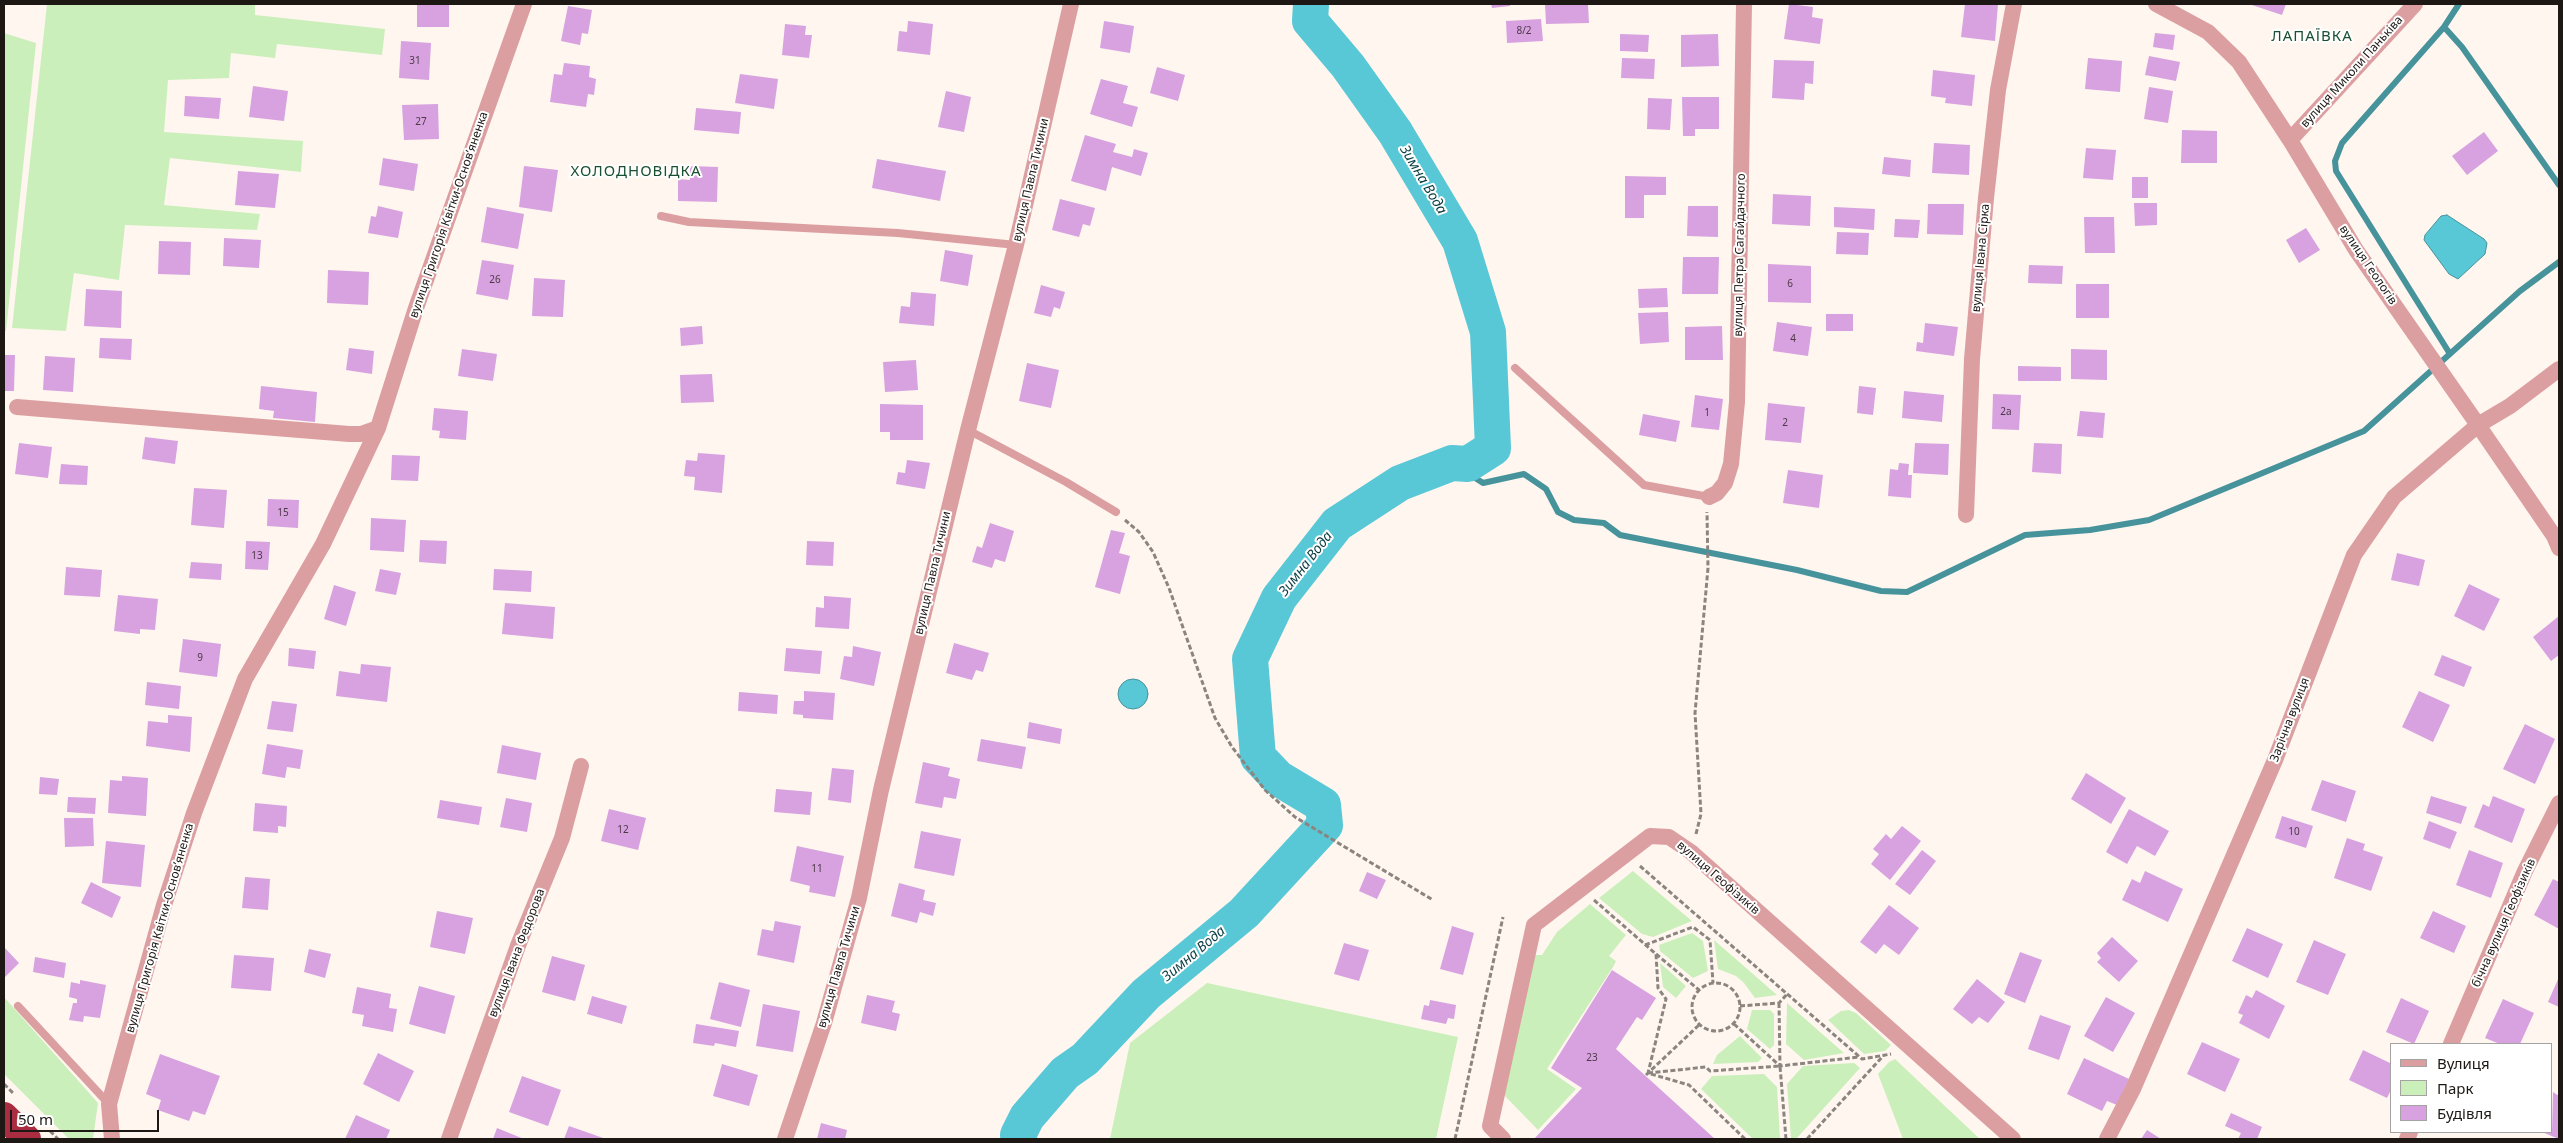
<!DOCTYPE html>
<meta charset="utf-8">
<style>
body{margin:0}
#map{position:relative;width:2563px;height:1143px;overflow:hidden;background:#fff6ef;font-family:"Noto Sans",sans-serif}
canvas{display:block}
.frame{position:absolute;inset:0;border:5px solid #1d1814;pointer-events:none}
.legend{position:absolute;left:2390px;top:1043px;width:162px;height:90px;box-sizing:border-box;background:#fff;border:1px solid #a5a3a1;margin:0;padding:6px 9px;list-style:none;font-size:15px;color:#1d1814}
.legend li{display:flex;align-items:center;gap:10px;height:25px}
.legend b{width:25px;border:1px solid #a5a3a1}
.scale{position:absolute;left:10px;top:1110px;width:149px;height:22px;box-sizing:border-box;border:2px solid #1d1814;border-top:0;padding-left:6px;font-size:15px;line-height:18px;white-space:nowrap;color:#1d1814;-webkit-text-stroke:4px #fff;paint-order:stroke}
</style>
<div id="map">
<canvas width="2563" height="1143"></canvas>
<div class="frame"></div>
<ul class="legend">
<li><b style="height:6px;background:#dc9fa1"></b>Вулиця</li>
<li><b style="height:14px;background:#cbefbb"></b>Парк</li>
<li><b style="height:14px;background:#d7a2df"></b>Будівля</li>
</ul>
<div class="scale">50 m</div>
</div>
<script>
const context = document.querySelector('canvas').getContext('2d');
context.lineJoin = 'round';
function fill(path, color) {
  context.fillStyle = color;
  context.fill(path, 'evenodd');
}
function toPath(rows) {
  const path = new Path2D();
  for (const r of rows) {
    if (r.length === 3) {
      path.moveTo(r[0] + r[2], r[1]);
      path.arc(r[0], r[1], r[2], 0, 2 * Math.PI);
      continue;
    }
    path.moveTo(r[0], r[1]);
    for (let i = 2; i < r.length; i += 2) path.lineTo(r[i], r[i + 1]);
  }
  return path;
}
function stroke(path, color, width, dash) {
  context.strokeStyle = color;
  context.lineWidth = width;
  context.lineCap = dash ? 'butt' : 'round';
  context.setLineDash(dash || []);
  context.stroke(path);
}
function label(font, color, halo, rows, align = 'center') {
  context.font = font + ' "Noto Sans",sans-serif';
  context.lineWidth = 4;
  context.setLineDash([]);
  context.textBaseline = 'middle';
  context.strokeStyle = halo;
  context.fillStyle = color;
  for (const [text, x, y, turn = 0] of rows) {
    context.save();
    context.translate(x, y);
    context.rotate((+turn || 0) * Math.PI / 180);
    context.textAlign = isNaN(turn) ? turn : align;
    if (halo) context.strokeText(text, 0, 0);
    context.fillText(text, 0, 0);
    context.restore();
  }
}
const green = toPath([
 [47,4,255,4,255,15,385,29,382,55,277,44,275,58,231,53,229,78,168,80,164,132,303,141,301,172,170,158,164,205,260,214,257,230,125,225,119,280,74,273,66,331,12,328],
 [4,33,36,43,6,331,4,331],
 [1633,871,1692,921,1653,937,1642,934,1599,898],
 [1590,904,1626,935,1609,956,1616,961,1613,967,1547,1069,1576,1089,1538,1130,1504,1095,1535,955,1542,955,1557,932],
 [1692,933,1703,941,1708,971,1693,978,1660,951,1659,945],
 [1714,940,1777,995,1755,998,1744,983,1736,976,1718,969],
 [1660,963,1686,986,1676,998,1663,987],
 [1207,983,1458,1037,1436,1139,1110,1139,1130,1043],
 [4,997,98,1103,93,1139,69,1139,4,1074],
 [1787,1003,1844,1053,1804,1060,1786,1044],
 [1752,1010,1770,1010,1774,1014,1774,1045,1770,1049,1747,1029],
 [1849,1010,1856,1013,1891,1045,1885,1051,1864,1054,1828,1020,1841,1011],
 [1740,1036,1762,1058,1758,1062,1713,1064,1717,1055],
 [1895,1059,1980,1139,1903,1139,1878,1074,1889,1062],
 [1854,1063,1860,1068,1796,1139,1791,1139,1787,1084,1803,1066],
 [1764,1074,1777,1087,1780,1139,1753,1139,1701,1089,1712,1076]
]);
const water = toPath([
 [2447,215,2484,239,2487,243,2485,254,2458,279,2449,274,2424,240,2425,235,2441,216,2447,215],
 [1133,694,15]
]);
const stream = toPath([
 [2444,27,2462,47,2559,185],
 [2450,354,2336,171,2335,161,2342,143,2444,27,2459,4],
 [1452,463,1483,483,1524,474,1546,489,1558,512,1574,520,1604,523,1620,535,1797,570,1881,591,1907,592,2025,535,2090,530,2149,520,2364,431,2520,291,2559,262]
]);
const river = toPath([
 [1019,1139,1018,1135,1027,1117,1065,1073,1085,1059,1146,994,1244,913,1325,825,1323,805,1278,778,1258,757,1250,659,1279,598,1337,524,1400,483,1452,463,1468,464,1493,448,1488,332,1460,241,1395,132,1348,66,1310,21,1311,4]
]);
const building = toPath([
 [417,4,449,4,449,27,417,27],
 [1491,4,1510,4,1510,6,1492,8],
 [1545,4,1588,4,1589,23,1546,24],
 [1789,4,1813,7,1812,17,1823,19,1820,44,1784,39],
 [1965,4,1998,4,1995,41,1961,37],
 [2249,4,2286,4,2282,15],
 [568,6,592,10,588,34,582,33,580,45,561,41],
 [1541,19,1543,41,1507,43,1506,21],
 [908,21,933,24,930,55,897,51,899,31,907,32],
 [1104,21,1134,26,1130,53,1100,48],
 [785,24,806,26,805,35,812,35,809,58,782,55],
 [2155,33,2175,35,2173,50,2153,47],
 [1620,34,1649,35,1648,52,1620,51],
 [1718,34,1719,66,1681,67,1681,35],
 [401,41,431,43,429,80,399,78],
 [2149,56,2180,62,2176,81,2145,75],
 [1622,58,1655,59,1654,79,1621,78],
 [2088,58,2122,61,2120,92,2085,89],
 [1774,60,1814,61,1813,84,1805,83,1804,100,1772,98],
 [564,63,590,66,589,77,596,79,594,95,588,94,586,107,550,102,554,74,562,75],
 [1157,67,1185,75,1178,101,1150,93],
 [1933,70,1975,75,1972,106,1945,103,1946,98,1931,96],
 [740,74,778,79,774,109,735,103],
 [1101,79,1128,86,1123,103,1138,107,1132,127,1090,114],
 [253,86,288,91,284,121,249,117],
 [2149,87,2173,91,2168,123,2144,119],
 [946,91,971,97,964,132,938,127],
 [185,96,221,98,219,119,184,116],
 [1682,97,1719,97,1719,129,1695,129,1695,136,1683,136],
 [1648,98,1672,99,1670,130,1647,129],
 [438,104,439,139,404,140,402,105],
 [696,108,741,112,739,134,694,130],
 [2182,130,2217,131,2217,163,2181,163],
 [2484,132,2498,151,2467,175,2452,156],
 [1085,135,1116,144,1113,152,1132,157,1134,149,1148,153,1141,176,1112,167,1106,191,1071,181],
 [1934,143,1970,145,1969,175,1932,173],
 [2086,148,2116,150,2113,180,2083,178],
 [1884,157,1911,160,1910,177,1882,174],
 [383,158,418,164,414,191,379,185],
 [877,159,946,171,940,201,872,188],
 [524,166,558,170,552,212,519,207],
 [690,166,718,167,717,202,678,201,678,179,690,180],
 [238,171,279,174,275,208,235,205],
 [1625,176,1666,177,1666,195,1644,195,1644,218,1625,218],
 [2132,177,2148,177,2148,198,2132,198],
 [1773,194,1811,196,1810,226,1772,224],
 [1060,199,1095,208,1090,226,1083,224,1079,237,1052,230],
 [2134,203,2157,203,2157,225,2135,226],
 [1928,204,1964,204,1963,235,1927,234],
 [378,206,403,212,398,238,368,233,371,216,376,217],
 [1688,206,1718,206,1718,237,1687,236],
 [487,207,524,214,518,249,481,242],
 [1834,207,1875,209,1874,230,1834,227],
 [2084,217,2114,217,2115,253,2085,253],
 [1895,219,1920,220,1918,238,1894,237],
 [2306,228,2320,250,2299,263,2286,240],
 [1837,232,1869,233,1868,255,1836,254],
 [224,238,261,240,259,268,223,266],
 [159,241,191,242,190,275,158,274],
 [945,250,973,255,968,286,940,281],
 [1683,257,1719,257,1718,294,1682,294],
 [482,260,514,265,508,300,476,294],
 [1768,264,1811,266,1811,303,1768,302],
 [2029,265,2063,266,2062,284,2028,283],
 [328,270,369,272,368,305,327,303],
 [534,278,565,280,563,317,532,316],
 [2076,284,2109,284,2109,318,2076,318],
 [1041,285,1065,292,1060,309,1054,307,1051,317,1034,313],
 [1667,288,1668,307,1639,308,1638,289],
 [86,289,122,291,121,328,84,326],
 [911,292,936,294,934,326,899,323,901,306,910,307],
 [1668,312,1669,342,1640,344,1638,313],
 [1826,314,1853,314,1853,331,1826,331],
 [1777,322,1812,327,1808,356,1773,351],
 [1925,323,1958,327,1954,356,1916,351,1917,342,1923,343],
 [702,326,703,344,681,346,680,328],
 [1722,326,1723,360,1685,360,1685,327],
 [100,338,132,339,131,360,99,358],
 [349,348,374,351,372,374,346,370],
 [462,349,497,354,493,381,458,376],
 [2071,349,2107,350,2107,380,2071,379],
 [4,355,15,355,14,391,4,391],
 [45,356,75,358,73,392,43,390],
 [916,360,918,390,885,392,883,362],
 [1027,363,1059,370,1051,408,1019,401],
 [2018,366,2061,367,2061,381,2018,381],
 [712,374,714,402,681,403,680,375],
 [261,386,317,392,315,422,273,418,274,411,259,409],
 [1859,386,1876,388,1873,415,1857,413],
 [1904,391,1944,395,1942,422,1902,418],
 [1993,394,2021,395,2019,430,1992,429],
 [1695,395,1723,399,1719,430,1691,427],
 [1768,403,1805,407,1801,443,1765,440],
 [880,404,923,405,923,440,890,440,890,432,880,432],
 [434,408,468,411,466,440,439,438,440,431,432,430],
 [2080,411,2105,413,2103,438,2077,436],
 [1643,414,1680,421,1676,442,1639,435],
 [145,437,178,441,175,464,142,459],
 [19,443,52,447,48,478,15,474],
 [1915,443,1949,444,1948,475,1913,473],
 [2034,443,2062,444,2061,474,2032,472],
 [698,453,725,455,722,493,694,490,695,477,684,476,686,460,697,461],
 [392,455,420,456,418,481,391,480],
 [907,460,930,463,925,489,896,484,898,472,905,473],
 [1899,463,1909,464,1908,475,1912,475,1911,498,1888,496,1890,469,1898,470],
 [61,464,88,466,87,485,59,484],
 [1788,470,1823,475,1819,508,1783,503],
 [194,488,227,490,224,528,191,525],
 [268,499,299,500,298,528,267,526],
 [371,518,406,520,404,552,370,550],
 [990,523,1014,531,1005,562,995,559,992,568,972,562,977,546,982,548],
 [1111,530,1125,533,1119,553,1130,556,1120,594,1095,587],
 [420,540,447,541,446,564,419,562],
 [246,541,270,542,268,570,245,569],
 [807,541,834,542,833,566,806,565],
 [2397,553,2425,560,2419,586,2391,580],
 [191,562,222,564,221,580,189,578],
 [66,567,102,570,100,597,64,595],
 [380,569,401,573,396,595,375,591],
 [494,569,532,571,531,592,493,590],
 [2469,584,2500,599,2484,631,2454,616],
 [334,585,356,592,346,626,324,619],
 [118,595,158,599,155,630,140,629,140,634,114,631],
 [824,596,851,598,849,629,815,627,816,607,824,608],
 [505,603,555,607,553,639,502,634],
 [2559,616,2559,655,2551,661,2533,637],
 [183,639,221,644,217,677,179,672],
 [954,643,989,653,983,672,976,670,972,680,946,673],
 [853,646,881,652,874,686,840,679,844,656,852,657],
 [289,648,316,651,314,669,288,666],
 [786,648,822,651,820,674,784,671],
 [2442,655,2472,667,2464,687,2434,675],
 [361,664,391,667,387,702,336,696,339,671,360,674],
 [147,682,181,686,179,709,145,705],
 [804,691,835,693,833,720,803,718,803,715,793,714,794,701,804,701],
 [2419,691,2450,705,2433,742,2402,727],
 [739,692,778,695,777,714,738,711],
 [272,701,297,704,293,732,267,729],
 [168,715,192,717,190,752,146,746,148,721,168,723],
 [1029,722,1062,729,1060,744,1027,738],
 [2525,724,2555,739,2535,784,2503,769],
 [981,739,1026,747,1022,769,977,761],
 [267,744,303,750,300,769,287,767,285,778,262,774],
 [502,745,541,753,536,780,497,773],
 [923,762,950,768,948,776,960,779,956,799,944,797,942,808,915,803],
 [832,768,854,770,851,803,828,800],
 [2086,773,2126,798,2111,824,2071,799],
 [122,776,148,778,146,816,108,813,110,780,122,781],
 [40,777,59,779,57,795,39,794],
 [2322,780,2356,791,2346,822,2311,810],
 [776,789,812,792,810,815,774,812],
 [2431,796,2467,807,2461,824,2426,813],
 [2493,796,2525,809,2512,843,2474,827,2483,804,2489,807],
 [68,797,96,798,95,814,67,812],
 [506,798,532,803,527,832,500,827],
 [440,800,482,807,479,825,437,818],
 [255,803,287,806,286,827,278,826,278,833,253,831],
 [609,809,646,818,638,850,601,841],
 [2129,809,2169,831,2155,856,2137,846,2127,864,2106,852],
 [2282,816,2313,826,2306,848,2275,838],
 [64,818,93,818,94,846,65,847],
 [2429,821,2457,832,2450,849,2423,839],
 [1902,826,1921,841,1890,880,1871,864,1879,854,1873,849,1886,834,1891,839],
 [921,831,961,839,954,876,914,868],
 [2347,838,2365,844,2363,850,2383,857,2371,891,2334,878],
 [106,841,145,845,141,887,102,883],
 [797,846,844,856,835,897,809,892,810,886,790,881],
 [1922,850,1936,861,1910,895,1895,884],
 [2469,850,2503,863,2491,898,2456,885],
 [2145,871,2183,889,2168,922,2122,900,2132,879,2140,883],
 [1367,872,1386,880,1377,899,1359,891],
 [245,877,270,879,268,910,242,908],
 [2553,879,2559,882,2559,929,2534,915],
 [91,882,121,897,112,918,81,903],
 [899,883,925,890,923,900,936,903,933,916,920,912,917,923,891,916],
 [1889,905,1919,928,1899,955,1884,944,1876,954,1860,942],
 [437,911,473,918,465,954,430,947],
 [2433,911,2466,926,2454,953,2420,938],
 [775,921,801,926,794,963,757,955,762,929,773,931],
 [1452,926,1474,933,1463,975,1440,969],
 [2247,928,2283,944,2268,978,2232,961],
 [2112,937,2138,961,2119,982,2097,962,2101,958,2097,953],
 [2314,940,2346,954,2328,995,2296,982],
 [1344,943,1369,950,1359,981,1334,974],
 [4,947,19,963,4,978],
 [309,949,331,954,325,978,304,972],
 [2020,952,2042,960,2025,1003,2004,994],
 [234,955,274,958,271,991,231,988],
 [552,956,585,965,575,1001,542,992],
 [35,957,66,963,64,978,33,972],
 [1612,970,1656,998,1642,1020,1637,1017,1616,1049,1715,1139,1534,1139,1582,1088,1551,1068],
 [2559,977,2559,1007,2548,1002],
 [1977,979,2005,1002,1988,1023,1979,1017,1972,1024,1953,1009],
 [80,980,106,985,100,1018,84,1016,83,1022,69,1020,73,1003,77,1003,77,999,69,997,71,982,80,984],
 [719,982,750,990,741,1027,710,1019],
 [419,986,455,996,445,1034,409,1024],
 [357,987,391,994,389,1008,397,1009,393,1032,362,1026,364,1015,352,1013],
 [2256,990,2285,1006,2269,1039,2239,1023,2243,1015,2238,1013,2246,995,2252,998],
 [867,995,895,1001,892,1012,900,1014,896,1031,861,1023],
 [592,996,627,1006,622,1024,587,1014],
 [2106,997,2135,1013,2113,1052,2084,1036],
 [2401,998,2429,1011,2414,1044,2386,1032],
 [2503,999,2534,1013,2520,1044,2500,1044,2485,1038],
 [1430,1000,1456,1005,1454,1019,1448,1018,1446,1024,1421,1019,1424,1005,1429,1006],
 [763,1004,800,1011,793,1052,756,1046],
 [2040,1015,2071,1026,2059,1060,2028,1049],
 [696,1024,739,1031,736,1047,715,1043,714,1046,693,1043],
 [2202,1042,2240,1059,2225,1092,2187,1074],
 [2363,1050,2392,1064,2392,1088,2387,1098,2349,1080],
 [378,1053,414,1071,399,1102,363,1084],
 [160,1054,220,1076,205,1115,193,1111,189,1121,158,1110,161,1100,146,1094],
 [2084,1058,2129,1079,2117,1105,2107,1101,2102,1111,2067,1094],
 [722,1064,758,1075,749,1106,713,1096],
 [522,1076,561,1090,548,1126,509,1112],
 [2553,1092,2559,1096,2559,1139,2542,1132,2552,1132],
 [2231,1113,2262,1127,2257,1139,2238,1139,2241,1133,2225,1126],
 [356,1115,390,1130,386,1139,345,1139],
 [821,1123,847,1130,845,1139,817,1139],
 [569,1126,606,1139,564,1139],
 [497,1128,524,1139,493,1139],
 [2147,1130,2161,1139,2141,1139]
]);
const path = toPath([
 [1125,520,1139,532,1153,552,1169,588,1215,718,1232,747,1265,790,1295,817,1433,900],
 [1696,834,1701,814,1695,713,1708,568,1707,512],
 [1640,866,1862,1059,1891,1054],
 [1594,900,1656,954,1658,988,1666,999,1648,1073],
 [1645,945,1693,927,1710,940,1713,983],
 [1656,954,1699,990],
 [1716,1007,24],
 [1779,1003,1780,1065],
 [1740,1006,1779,1003,1788,993],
 [1734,1024,1780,1066,1859,1057],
 [1648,1073,1706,1067,1710,1071,1780,1066,1786,1139],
 [1651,1074,1689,1085,1745,1139],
 [1646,1075,1699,1025],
 [4,1084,14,1094],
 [50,1131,58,1139],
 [1455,1139,1503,917],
 [1807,1139,1884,1055]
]);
const lane = toPath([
 [661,216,689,222,898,233,1016,245],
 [1515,368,1644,485,1709,497],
 [968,430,1066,482,1116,512],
 [18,1006,108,1103]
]);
const street = toPath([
 [2156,4,2208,32,2239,62,2290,140,2356,250,2478,425,2554,536,2559,548],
 [2290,140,2415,4],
 [17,407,349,434,361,434,378,428],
 [1709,497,1717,493,1725,483,1731,464,1737,402,1744,4],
 [1966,515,1972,359,1986,198,1998,90,2014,4],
 [2451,1044,2525,871,2559,803],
 [112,1139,109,1104,164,905,194,813,245,679,323,544,378,428,416,308,524,4],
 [449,1139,519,943,562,838,581,766],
 [785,1139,824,1023,859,898,881,790,968,430,1016,245,1071,4],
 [1503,1139,1490,1126,1534,925,1650,836,1669,837,1691,852,2013,1139],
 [2107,1139,2133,1089,2275,760,2354,555,2394,497,2478,425,2510,406,2559,369],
 [2407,1139,2410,1132]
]);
const highway = toPath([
 [4,1116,27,1139]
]);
const numberNames = [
 ["8/2",1524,31],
 ["31",415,61],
 ["27",421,122],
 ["26",495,280],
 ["6",1790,284],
 ["4",1793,339],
 ["2а",2006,412],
 ["1",1707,413],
 ["2",1785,423],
 ["15",283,513],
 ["13",257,556],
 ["9",200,658],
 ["12",623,830],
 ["10",2294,832],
 ["11",817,869],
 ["23",1592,1058]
];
const streetNames = [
 ["вулиця Миколи Паньківа",2352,72,-48],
 ["вулиця Павла Тичини",1031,180,-77],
 ["вулиця Григорія Квітки-Основʼяненка",449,215,-71],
 ["вулиця Петра Сагайдачного",1740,255,-89],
 ["вулиця Івана Сірка",1981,258,-85],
 ["вулиця Геологів",2368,265,56],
 ["вулиця Павла Тичини",933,573,-77],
 ["Зарічна вулиця",2290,720,-69],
 ["вулиця Геофізиків",1718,878,41],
 ["бічна вулиця Геофізиків",2504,923,-66],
 ["вулиця Григорія Квітки-Основʼяненка",160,928,-74],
 ["вулиця Івана Федорова",517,953,-69],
 ["вулиця Павла Тичини",839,967,-74]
];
const waterNames = [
 ["Зимна Вода",1423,180,59],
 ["Зимна Вода",1306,564,-52],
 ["Зимна Вода",1194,954,-40]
];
const quarterNames = [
 ["ЛАПАЇВКА",2312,37],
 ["ХОЛОДНОВІДКА",636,172]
];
fill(green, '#cbefbb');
fill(water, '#59c8d6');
stroke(water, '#47939c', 1);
stroke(stream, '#47939c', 6);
stroke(river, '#59c8d6', 36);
fill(building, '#d7a2df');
stroke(path, '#8b847f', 3, [5, 2.5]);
stroke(lane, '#dc9fa1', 8);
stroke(street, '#dc9fa1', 16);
stroke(highway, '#aa2c41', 28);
label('10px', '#4c3a47', null, numberNames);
label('12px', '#1d1814', '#fff', streetNames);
label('italic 14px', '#083d43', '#fff', waterNames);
context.letterSpacing = '1px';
label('15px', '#185030', '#fff', quarterNames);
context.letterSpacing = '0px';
</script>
